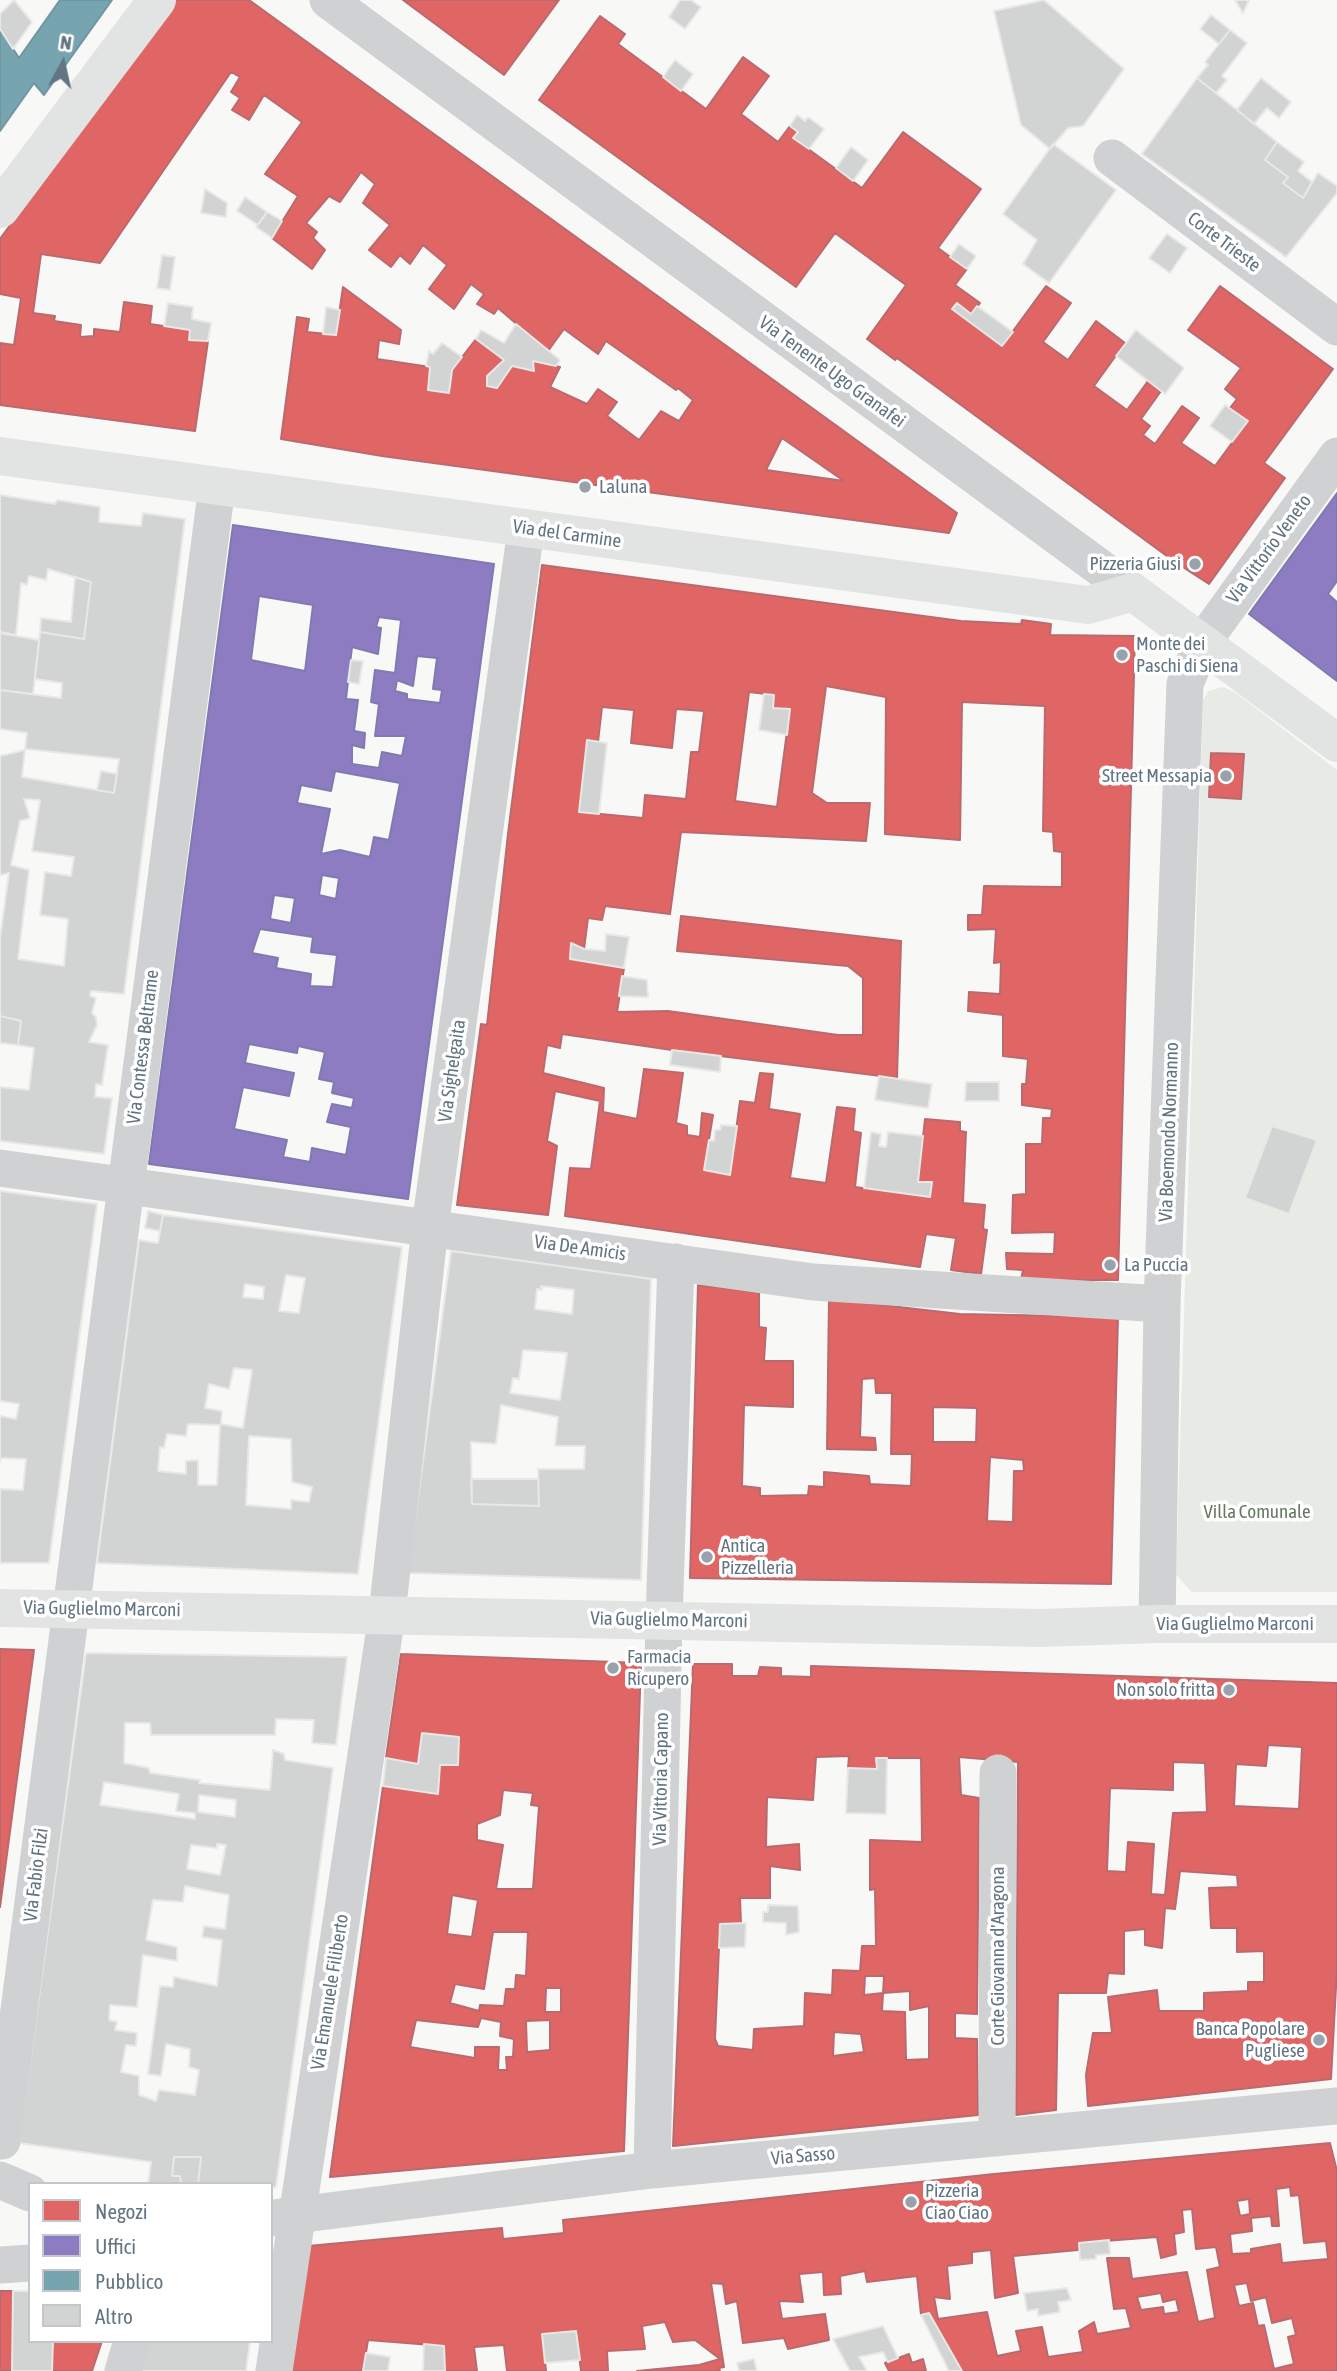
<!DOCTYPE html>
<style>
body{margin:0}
#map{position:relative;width:1337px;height:2371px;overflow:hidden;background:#f8f8f7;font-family:"Asap Condensed",sans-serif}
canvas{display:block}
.legend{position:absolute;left:28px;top:2182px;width:245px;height:161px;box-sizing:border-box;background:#fff;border:2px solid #c1c7cd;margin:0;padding:9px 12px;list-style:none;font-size:21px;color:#637482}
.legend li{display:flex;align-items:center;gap:14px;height:35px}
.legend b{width:35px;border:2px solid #c1c7cd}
.north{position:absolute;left:28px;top:28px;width:70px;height:70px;-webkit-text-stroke:5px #fff;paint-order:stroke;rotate:8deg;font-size:19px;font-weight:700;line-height:28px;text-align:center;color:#637482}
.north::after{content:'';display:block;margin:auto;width:24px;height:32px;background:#637482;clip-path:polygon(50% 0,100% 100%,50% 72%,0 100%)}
</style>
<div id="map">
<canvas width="1337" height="2371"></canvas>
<ul class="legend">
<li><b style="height:19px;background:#e06666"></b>Negozi</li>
<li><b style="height:19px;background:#8e7cc3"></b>Uffici</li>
<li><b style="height:19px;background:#76a5af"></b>Pubblico</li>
<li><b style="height:19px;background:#d2d3d3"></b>Altro</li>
</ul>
<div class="north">N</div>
</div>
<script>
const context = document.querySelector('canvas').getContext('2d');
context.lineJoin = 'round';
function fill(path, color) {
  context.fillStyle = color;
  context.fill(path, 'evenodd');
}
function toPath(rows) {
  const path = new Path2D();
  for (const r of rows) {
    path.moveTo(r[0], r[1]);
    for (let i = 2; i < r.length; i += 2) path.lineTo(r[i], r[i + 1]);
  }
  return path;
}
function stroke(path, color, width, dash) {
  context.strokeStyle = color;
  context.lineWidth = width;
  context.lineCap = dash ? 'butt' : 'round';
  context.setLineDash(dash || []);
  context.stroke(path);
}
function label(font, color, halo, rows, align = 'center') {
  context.font = font + ' "Asap Condensed",sans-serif';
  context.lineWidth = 7;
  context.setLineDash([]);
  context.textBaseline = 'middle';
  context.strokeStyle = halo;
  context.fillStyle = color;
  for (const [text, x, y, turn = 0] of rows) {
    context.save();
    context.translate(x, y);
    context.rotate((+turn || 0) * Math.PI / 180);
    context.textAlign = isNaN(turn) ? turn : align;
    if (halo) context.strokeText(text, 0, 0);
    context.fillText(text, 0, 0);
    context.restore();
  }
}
const green = toPath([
 [1223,687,1236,693,1337,770,1337,1592,1192,1592,1176,1575,1203,700,1208,691]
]);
const shops = toPath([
 [175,0,249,0,957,513,949,533,382,456,281,439,297,317,309,319,307,332,336,335,343,287,401,330,399,344,379,340,377,359,430,367,428,390,449,393,452,370,476,339,504,360,487,376,487,386,497,388,512,366,534,371,533,361,560,367,550,387,587,404,598,389,617,402,607,416,639,440,661,411,679,421,693,400,678,388,676,390,606,341,598,354,564,329,548,351,498,308,494,314,477,304,484,294,471,284,454,309,429,289,447,265,423,245,410,264,400,255,391,267,369,250,390,225,363,203,375,184,361,172,340,202,329,196,306,223,317,232,313,238,325,250,312,269,272,238,298,196,265,174,302,122,264,95,249,120,232,110,240,98,231,92,240,77,231,72,100,263,41,254,33,313,55,316,54,321,81,325,80,337,94,336,94,329,120,332,124,302,152,306,150,324,190,330,189,340,208,341,195,431,0,405,0,343,14,345,21,298,0,294,0,239,175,0],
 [782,438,844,481,766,470,782,438],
 [403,0,559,0,504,75,403,0],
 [600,16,625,34,618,44,706,109,743,57,769,76,741,114,778,142,790,126,798,132,793,138,862,188,903,132,981,189,938,248,967,269,955,285,980,303,971,314,957,303,952,309,1002,346,1046,286,1071,303,1043,342,1068,360,1096,321,1125,343,1094,386,1127,410,1148,381,1161,391,1141,419,1150,426,1143,435,1155,444,1182,406,1199,418,1181,443,1215,466,1248,421,1230,408,1237,399,1225,389,1241,368,1188,330,1220,286,1333,369,1264,463,1285,478,1209,584,1175,562,897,358,895,360,867,339,906,285,835,233,796,287,539,100,600,16],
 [542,565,961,621,1021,624,1022,620,1051,624,1050,635,1135,636,1118,1280,1021,1280,1023,1270,1007,1269,1006,1253,1054,1254,1055,1232,1012,1233,1013,1195,1026,1194,1026,1144,1042,1144,1043,1118,1051,1118,1052,1109,1022,1105,1022,1084,1026,1084,1028,1059,1003,1056,1003,1015,968,1011,969,992,1000,994,1001,962,994,963,996,929,968,930,968,915,982,915,984,886,1062,887,1062,852,1054,851,1053,832,1043,831,1045,706,962,702,960,840,885,834,886,697,826,686,812,793,827,803,870,803,866,841,681,832,670,914,605,906,602,920,588,918,584,949,571,943,570,959,624,968,617,1012,668,1011,838,1035,863,1035,863,978,848,966,677,951,681,916,901,941,897,1078,672,1050,562,1034,560,1048,547,1045,543,1073,604,1088,603,1112,637,1119,644,1069,683,1073,676,1123,687,1126,687,1135,700,1137,702,1113,713,1115,704,1170,730,1175,740,1101,755,1103,760,1073,773,1074,769,1109,800,1114,790,1178,826,1183,837,1107,855,1109,853,1131,861,1133,855,1187,930,1197,932,1182,918,1182,925,1119,960,1122,960,1131,966,1132,963,1203,985,1205,983,1229,987,1230,981,1274,951,1270,956,1238,926,1234,920,1267,565,1216,570,1168,591,1169,600,1101,555,1091,547,1141,557,1146,548,1215,457,1205,481,1024,487,1025,508,834,542,565],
 [749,692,774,695,773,708,790,709,777,807,735,801,749,692],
 [602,707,634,710,631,743,672,748,676,709,704,711,699,752,691,752,686,799,645,795,643,818,579,812,587,740,598,742,602,707],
 [1211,753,1244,754,1241,799,1209,797,1211,753],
 [698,1285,759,1292,759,1327,766,1328,764,1361,793,1361,793,1407,744,1405,742,1486,760,1488,760,1496,808,1495,809,1486,824,1487,824,1472,869,1476,870,1484,911,1486,912,1454,891,1454,892,1393,876,1393,875,1378,862,1379,860,1437,875,1438,876,1450,827,1449,829,1299,960,1314,1118,1317,1111,1584,690,1578,698,1285],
 [933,1407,977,1408,976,1442,933,1442,933,1407],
 [990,1457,1023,1460,1024,1471,1014,1471,1013,1522,987,1521,990,1457],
 [0,1649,34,1650,0,1907,0,1649],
 [401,1654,641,1663,624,2151,330,2177,383,1786,438,1794,440,1765,458,1765,459,1737,422,1733,418,1764,386,1758,401,1654],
 [503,1790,533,1793,531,1805,539,1806,533,1889,496,1889,503,1845,477,1840,477,1824,500,1815,503,1790],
 [452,1895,478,1900,472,1937,447,1934,452,1895],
 [493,1932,528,1932,526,1976,516,1975,515,1989,506,1989,504,2006,480,2005,479,2011,450,2003,455,1984,484,1989,493,1932],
 [546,1988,561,1988,561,2012,545,2012,546,1988],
 [481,2018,501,2022,500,2036,514,2039,513,2057,506,2057,507,2070,498,2070,499,2047,475,2047,475,2058,410,2047,416,2020,478,2027,481,2018],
 [550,2020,550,2050,527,2052,526,2021,550,2020],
 [693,1664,732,1664,732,1676,758,1676,760,1667,781,1668,781,1676,811,1677,811,1666,1337,1683,1337,1969,1331,2079,1088,2106,1086,2075,1093,2033,1112,2033,1108,1997,1157,1990,1159,2011,1204,2011,1204,1993,1248,1991,1248,1982,1264,1982,1264,1951,1237,1952,1237,1928,1211,1928,1209,1888,1238,1887,1237,1875,1180,1871,1175,1909,1165,1908,1162,1948,1145,1945,1145,1929,1124,1931,1124,1974,1108,1973,1106,1993,1058,1993,1056,2110,1016,2115,1018,1762,959,1757,961,1795,979,1798,977,2014,955,2013,955,2038,977,2039,978,2115,673,2146,693,1664],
 [1268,1745,1302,1747,1299,1809,1234,1806,1236,1764,1266,1766,1268,1745],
 [849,1756,848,1768,877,1769,876,1758,921,1758,922,1842,870,1840,870,1890,875,1889,876,1946,862,1946,860,1971,833,1970,832,1995,805,1993,804,2026,754,2029,753,2050,718,2046,715,2039,720,1924,741,1924,740,1898,770,1898,770,1866,800,1870,799,1844,766,1847,767,1797,813,1800,816,1757,849,1756],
 [1173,1762,1205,1763,1207,1812,1173,1813,1165,1895,1151,1894,1154,1844,1128,1842,1126,1872,1107,1871,1110,1788,1173,1790,1173,1762],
 [865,1976,884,1976,883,1993,910,1991,910,2010,929,2006,929,2059,906,2060,905,2012,882,2011,883,1993,864,1995,865,1976],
 [834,2032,861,2034,864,2052,833,2056,834,2032],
 [1330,2143,1337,2171,1337,2371,962,2371,929,2313,921,2315,917,2276,867,2282,865,2271,840,2276,841,2294,824,2295,823,2272,799,2274,803,2302,779,2301,782,2319,825,2314,829,2340,788,2349,784,2338,743,2343,737,2301,726,2304,723,2284,711,2283,724,2367,719,2368,720,2371,637,2371,699,2365,720,2359,695,2340,673,2342,665,2322,642,2326,645,2349,607,2351,608,2371,581,2371,576,2331,542,2334,546,2371,507,2371,504,2345,474,2347,477,2371,445,2371,444,2346,368,2340,363,2371,292,2371,308,2246,502,2228,503,2239,564,2233,563,2220,994,2174,1330,2143],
 [1290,2187,1291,2196,1299,2195,1304,2243,1326,2241,1328,2259,1282,2263,1280,2244,1251,2249,1251,2253,1232,2254,1230,2234,1252,2231,1251,2218,1271,2216,1272,2226,1279,2226,1276,2189,1290,2187],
 [1249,2199,1250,2214,1240,2216,1237,2201,1249,2199],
 [1192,2209,1196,2249,1216,2247,1220,2267,1207,2270,1215,2318,1198,2322,1187,2272,1132,2279,1129,2258,1107,2258,1114,2309,1126,2308,1131,2328,1097,2334,1094,2322,1079,2331,1083,2352,1048,2357,1042,2327,1016,2331,1021,2351,997,2356,987,2312,938,2319,934,2297,950,2299,947,2266,972,2263,972,2252,991,2250,995,2298,1018,2293,1013,2256,1078,2250,1079,2243,1157,2237,1161,2258,1176,2254,1174,2234,1184,2232,1182,2210,1192,2209],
 [1247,2283,1251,2301,1266,2297,1272,2323,1292,2318,1296,2335,1288,2337,1294,2364,1274,2369,1264,2325,1258,2326,1253,2303,1239,2306,1234,2285,1247,2283],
 [1161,2293,1163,2302,1176,2299,1179,2312,1164,2314,1163,2307,1141,2310,1137,2297,1161,2293],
 [0,2291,13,2291,12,2371,0,2371,0,2291],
 [53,2341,102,2341,92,2371,52,2371,53,2341],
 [909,2354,912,2363,923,2359,926,2371,889,2371,885,2363,909,2354]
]);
const offices = toPath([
 [1337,493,1337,581,1328,594,1337,602,1337,681,1249,614,1337,493],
 [233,525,494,564,408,1199,149,1164,233,525],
 [259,596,313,605,305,671,251,660,259,596],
 [379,617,401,620,395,673,375,670,371,702,379,704,375,736,406,736,402,756,382,752,379,768,352,764,352,745,364,748,365,733,354,731,358,700,346,699,352,647,378,654,381,628,376,627,379,617],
 [417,656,437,658,433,689,442,690,440,703,407,699,407,694,395,691,397,680,413,686,417,656],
 [335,771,400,783,389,840,374,837,370,857,340,850,321,854,330,809,297,803,301,785,331,791,335,771],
 [322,875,339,878,336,899,319,895,322,875],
 [274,895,295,898,291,923,270,919,274,895],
 [260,929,313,937,311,952,337,955,333,987,310,986,311,974,276,968,278,958,252,953,260,929],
 [249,1044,297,1053,298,1046,325,1052,319,1079,334,1082,332,1093,354,1098,352,1108,332,1104,327,1122,351,1127,346,1155,312,1148,310,1162,283,1157,287,1140,234,1129,243,1087,289,1096,294,1073,245,1063,249,1044]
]);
const public = toPath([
 [60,0,112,0,44,95,34,83,0,131,0,29,19,58,60,0]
]);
const building = toPath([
 [14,0,32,22,13,49,0,29,0,14,14,0],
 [680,0,691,0,701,7,685,29,669,17,680,0],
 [1044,0,1124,69,1083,126,1068,128,1050,149,1021,125,994,11,1044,0],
 [1235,0,1249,0,1243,13,1235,0],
 [1211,15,1230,30,1219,44,1200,29,1211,15],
 [1230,30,1247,43,1222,76,1227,80,1216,93,1197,78,1208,65,1205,62,1230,30],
 [675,60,693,74,681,91,663,77,675,60],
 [1197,78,1277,142,1265,160,1288,177,1283,183,1303,198,1318,173,1337,186,1337,193,1286,257,1142,154,1197,78],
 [1261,78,1291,102,1279,118,1267,108,1254,124,1237,110,1261,78],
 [797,115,805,121,808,117,824,129,809,149,793,138,798,132,790,126,797,115],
 [1277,142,1304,162,1298,171,1312,182,1303,198,1283,183,1288,177,1265,160,1277,142],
 [1053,144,1116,190,1049,283,1023,264,1037,240,1003,214,1053,144],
 [851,147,868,160,853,181,836,168,851,147],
 [205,189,227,203,226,217,201,213,205,189],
 [245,197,267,212,258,225,237,211,245,197],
 [267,212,282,221,272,238,256,227,267,212],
 [1167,234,1187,248,1170,273,1149,258,1167,234],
 [959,244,976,256,967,269,950,257,959,244],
 [162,255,175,257,170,290,157,288,162,255],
 [168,303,193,307,192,319,211,323,208,341,189,340,190,330,164,326,168,303],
 [957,303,971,314,977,306,1013,332,1002,346,952,309,957,303],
 [326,307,340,310,336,335,323,334,326,307],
 [516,324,560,360,556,366,533,361,534,371,512,366,497,388,487,386,487,376,504,360,476,339,481,330,504,343,516,324],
 [1136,330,1184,368,1165,394,1116,356,1136,330],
 [442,343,462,357,452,370,449,393,428,390,430,367,426,366,429,351,433,354,442,343],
 [1225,405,1248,421,1232,442,1210,426,1225,405],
 [0,495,55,504,57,500,100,507,99,522,141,526,143,513,185,519,124,994,91,991,90,996,96,998,92,1013,96,1017,97,1025,89,1042,108,1045,102,1085,96,1084,95,1097,112,1098,104,1154,0,1141,0,1087,29,1090,34,1048,18,1045,21,1021,0,1016,0,938,9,873,0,875,0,756,25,750,22,777,114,793,119,759,25,749,27,733,0,729,0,690,61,698,62,683,35,679,40,632,84,639,91,582,48,569,46,580,29,576,27,585,21,583,16,635,0,632,0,495],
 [24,799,40,800,32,851,74,857,71,876,45,872,40,915,68,919,64,966,18,959,29,870,11,865,20,821,30,818,24,799],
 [75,577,91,582,84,639,40,632,41,618,71,622,75,577],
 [0,633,39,640,33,694,0,690,0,633],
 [351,660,363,661,359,684,348,682,351,660],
 [764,694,774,695,773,708,790,709,787,735,759,730,764,694],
 [587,740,607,743,599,814,579,812,587,740],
 [101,771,117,774,114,793,97,790,101,771],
 [606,934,629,937,624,968,570,959,571,943,584,949,605,951,606,934],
 [622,976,647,980,648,997,619,996,622,976],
 [0,1016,21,1021,18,1045,0,1043,0,1016],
 [672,1050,721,1056,720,1072,670,1065,672,1050],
 [879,1076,932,1084,928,1108,875,1100,879,1076],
 [966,1082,999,1082,999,1101,965,1101,966,1082],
 [721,1125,737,1126,730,1175,704,1170,709,1140,714,1141,715,1130,720,1130,721,1125],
 [1272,1126,1317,1140,1289,1214,1245,1198,1272,1126],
 [871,1132,881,1134,879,1146,886,1147,888,1132,923,1136,918,1182,932,1182,930,1197,864,1188,871,1132],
 [0,1191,97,1204,49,1563,0,1563,0,1489,23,1490,26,1459,0,1458,0,1462,0,1416,16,1419,19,1404,0,1401,0,1191],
 [148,1211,163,1215,160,1231,145,1228,148,1211],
 [163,1215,402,1247,358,1574,97,1563,139,1240,158,1243,163,1215],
 [286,1275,305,1278,299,1313,279,1311,286,1275],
 [245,1284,264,1287,263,1299,243,1297,245,1284],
 [234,1368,252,1370,243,1428,221,1424,222,1411,205,1408,209,1384,229,1389,234,1368],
 [188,1424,220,1425,217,1485,198,1485,198,1460,186,1461,186,1474,158,1471,160,1447,164,1448,167,1434,186,1436,188,1424],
 [249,1436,291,1439,292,1482,312,1487,309,1502,291,1500,291,1509,246,1505,249,1436],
 [451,1251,651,1279,641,1580,408,1573,451,1251],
 [541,1286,574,1290,572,1314,535,1309,537,1289,542,1290,541,1286],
 [523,1350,567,1353,560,1400,510,1393,513,1378,519,1379,523,1350],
 [501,1405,558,1417,555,1446,585,1446,584,1469,538,1469,539,1506,472,1504,471,1442,496,1444,501,1405],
 [471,1479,538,1479,539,1506,472,1504,471,1479],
 [86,1653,347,1657,336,1745,312,1743,314,1720,276,1719,275,1735,151,1735,150,1723,125,1723,124,1763,149,1768,150,1773,200,1780,199,1783,270,1790,273,1750,284,1754,285,1760,333,1768,276,2187,271,2187,271,2184,198,2184,201,2157,174,2157,172,2176,180,2176,181,2184,148,2184,151,2162,19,2143,86,1653],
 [104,1782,179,1794,176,1811,195,1813,195,1819,100,1805,104,1782],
 [199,1795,236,1800,235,1817,198,1812,199,1795],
 [217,1844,226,1845,220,1875,187,1869,191,1845,217,1848,217,1844],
 [185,1886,229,1895,225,1929,204,1926,202,1937,222,1940,217,1986,174,1977,173,1987,160,1986,148,2074,161,2076,166,2044,190,2049,189,2067,199,2070,195,2095,159,2090,156,2101,139,2095,139,2076,121,2072,126,2045,136,2046,137,2033,115,2030,117,2022,109,2020,110,2005,137,2007,143,1955,177,1961,177,1947,146,1940,153,1900,183,1902,185,1886],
 [422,1733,459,1737,458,1765,440,1765,438,1794,383,1786,386,1758,418,1764,422,1733],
 [876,1758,887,1758,886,1814,846,1813,848,1768,877,1769,876,1758],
 [768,1905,798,1906,799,1932,786,1935,786,1923,763,1922,763,1912,768,1912,768,1905],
 [746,1923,745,1947,719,1948,720,1924,746,1923],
 [174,2157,201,2157,198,2184,181,2184,180,2176,172,2176,174,2157],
 [1109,2240,1110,2254,1096,2255,1096,2259,1080,2260,1079,2243,1109,2240],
 [1067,2288,1071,2300,1058,2302,1060,2312,1038,2316,1038,2309,1027,2311,1024,2293,1067,2288],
 [13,2291,30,2291,30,2341,53,2341,52,2371,12,2371,13,2291],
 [929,2313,962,2371,949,2371,921,2315,929,2313],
 [883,2326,898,2358,888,2362,883,2352,859,2357,867,2371,850,2371,833,2339,883,2326],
 [576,2331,580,2360,545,2363,542,2334,576,2331],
 [147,2341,250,2341,246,2371,138,2371,147,2341],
 [424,2344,444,2346,445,2371,423,2371,424,2344],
 [366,2353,390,2357,388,2371,363,2371,366,2353],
 [754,2359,757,2371,739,2371,737,2363,754,2359]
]);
const street = toPath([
 [328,0,1133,592],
 [1112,158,1337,327],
 [0,1168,813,1282,1162,1304],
 [1157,1624,1162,1304,1185,684,1202,643,1337,456],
 [997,2138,998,1773],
 [2,2141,217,486],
 [652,2170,664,1620,676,1262],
 [0,2180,30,2193],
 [273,2218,652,2170,1337,2106],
 [0,2265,30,2263],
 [123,2371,132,2341],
 [274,2371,387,1614,430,1227,526,529]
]);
const secondary = toPath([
 [0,209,157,0],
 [0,456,1088,605,1133,592,1337,743],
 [0,1608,1041,1628,1157,1624,1337,1624]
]);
const markers = [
 [585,487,7,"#97a2ab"],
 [1195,564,7,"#97a2ab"],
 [1122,655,7,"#97a2ab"],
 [1226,776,7,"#97a2ab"],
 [1110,1265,7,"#97a2ab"],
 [707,1557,7,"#97a2ab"],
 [613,1668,7,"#97a2ab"],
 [1229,1690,7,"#97a2ab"],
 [1319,2040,7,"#97a2ab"],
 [911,2202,7,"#97a2ab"]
];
const streetNames = [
 ["Corte Trieste",1224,242,37],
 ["Via Tenente Ugo Granafei",832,372,36],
 ["Via del Carmine",567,534,8],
 ["Via Vittorio Veneto",1269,549,-54],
 ["Via Contessa Beltrame",143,1047,-83],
 ["Via Sighelgaita",452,1071,-82],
 ["Via Boemondo Normanno",1169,1132,-88],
 ["Via De Amicis",580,1248,8],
 ["Via Guglielmo Marconi",102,1609,1],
 ["Via Guglielmo Marconi",669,1620,1],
 ["Via Guglielmo Marconi",1235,1624],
 ["Via Vittoria Capano",661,1779,-89],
 ["Via Fabio Filzi",36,1875,-83],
 ["Corte Giovanna d'Aragona",998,1956,-90],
 ["Via Emanuele Filiberto",330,1992,-81],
 ["Via Sasso",803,2156,-5]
];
const poiNames = [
 ["Laluna",599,487],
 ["Pizzeria Giusi",1181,564,"right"],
 ["Monte dei",1136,644],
 ["Paschi di Siena",1136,666],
 ["Street Messapia",1212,776,"right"],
 ["La Puccia",1124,1265],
 ["Antica",721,1546],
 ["Pizzelleria",721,1568],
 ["Farmacia",627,1657],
 ["Ricupero",627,1679],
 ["Non solo fritta",1215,1690,"right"],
 ["Banca Popolare",1305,2029,"right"],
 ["Pugliese",1305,2051,"right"],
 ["Pizzeria",925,2191],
 ["Ciao Ciao",925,2213]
];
const parkNames = [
 ["Villa Comunale",1257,1512]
];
fill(green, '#e8ebe5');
fill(shops, '#e06666');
stroke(shops, '#ba6a6e', 2);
fill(offices, '#8e7cc3');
stroke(offices, '#817ab0', 2);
fill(public, '#76a5af');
stroke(public, '#7096a2', 2);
fill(building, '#d2d3d3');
stroke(building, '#e8e8e6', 2);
stroke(street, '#cfd1d2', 37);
stroke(secondary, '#e2e3e3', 38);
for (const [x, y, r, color] of markers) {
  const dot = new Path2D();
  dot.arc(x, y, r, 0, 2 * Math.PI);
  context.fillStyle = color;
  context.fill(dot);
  stroke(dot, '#fff', 2.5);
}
label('19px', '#637482', '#fff', streetNames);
label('19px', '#637482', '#fff', poiNames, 'left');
label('19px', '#667a62', '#fff', parkNames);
</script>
